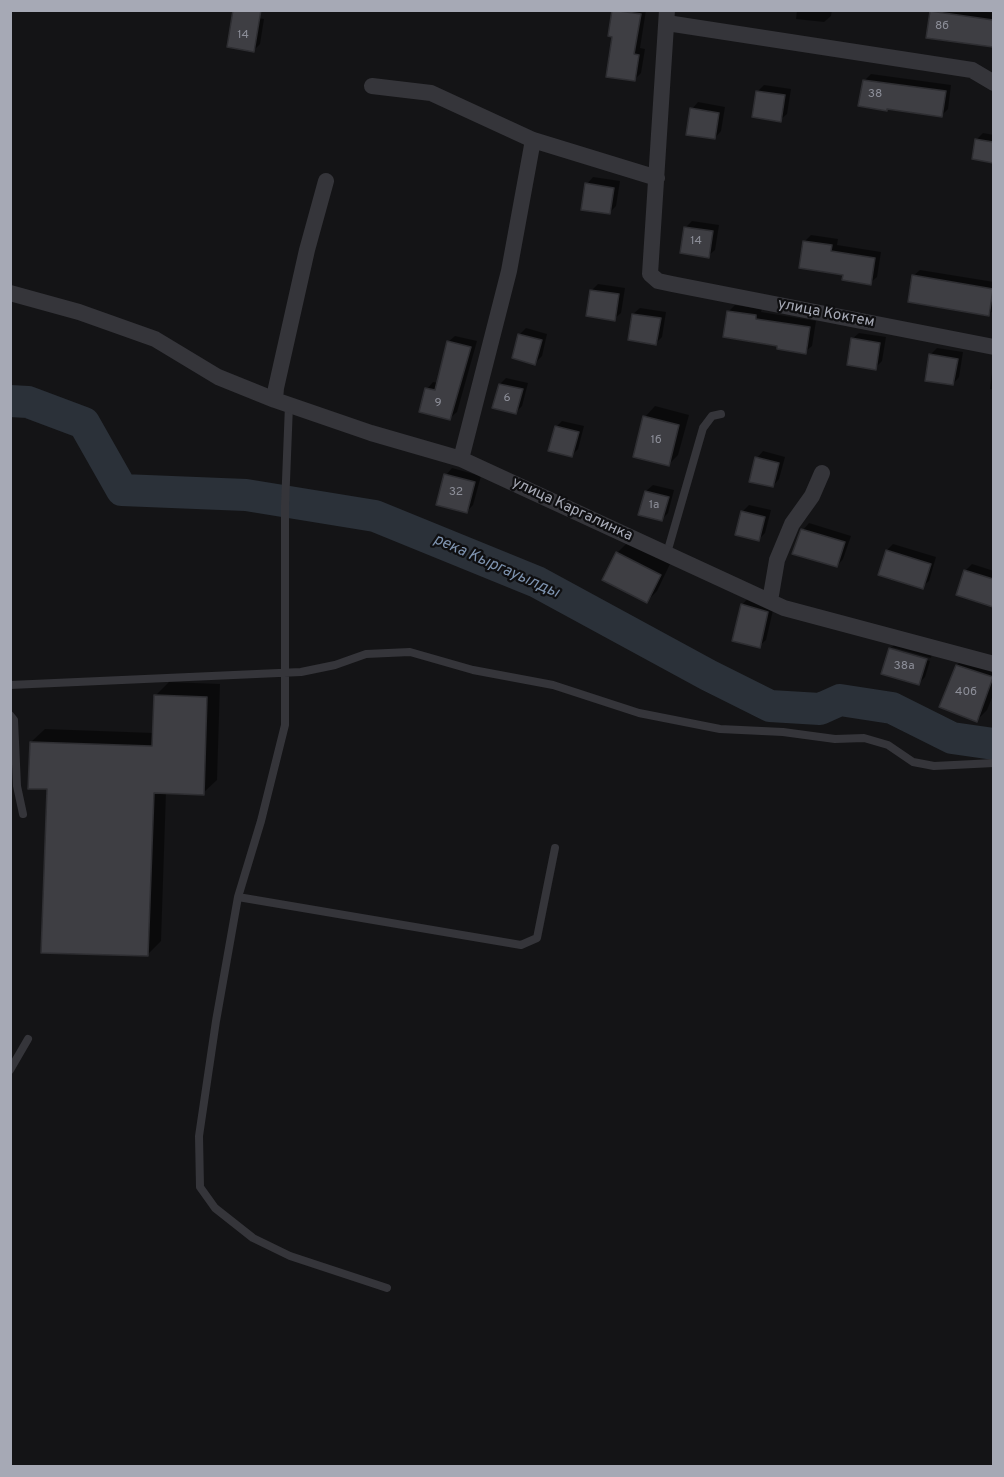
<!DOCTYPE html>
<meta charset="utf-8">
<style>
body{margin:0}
#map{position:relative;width:1004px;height:1477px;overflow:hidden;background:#141416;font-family:Overpass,sans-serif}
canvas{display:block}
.frame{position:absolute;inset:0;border:12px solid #a6a9b5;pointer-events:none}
</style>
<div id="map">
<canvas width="1004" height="1477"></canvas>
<div class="frame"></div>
</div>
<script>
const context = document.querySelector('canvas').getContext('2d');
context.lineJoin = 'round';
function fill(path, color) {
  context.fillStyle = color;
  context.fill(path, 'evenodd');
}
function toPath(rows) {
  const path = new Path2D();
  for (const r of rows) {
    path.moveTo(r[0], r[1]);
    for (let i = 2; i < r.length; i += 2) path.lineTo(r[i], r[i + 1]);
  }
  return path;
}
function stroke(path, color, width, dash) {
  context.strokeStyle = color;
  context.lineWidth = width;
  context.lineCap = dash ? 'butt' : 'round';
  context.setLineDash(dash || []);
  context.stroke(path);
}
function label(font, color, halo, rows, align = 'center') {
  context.font = font + ' Overpass,sans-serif';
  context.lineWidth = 4.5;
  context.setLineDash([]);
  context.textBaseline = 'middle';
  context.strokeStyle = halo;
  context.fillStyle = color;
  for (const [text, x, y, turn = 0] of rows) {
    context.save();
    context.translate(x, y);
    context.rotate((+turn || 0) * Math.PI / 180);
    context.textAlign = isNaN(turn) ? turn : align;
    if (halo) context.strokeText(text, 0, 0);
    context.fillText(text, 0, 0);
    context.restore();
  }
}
const shadow = toPath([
 [614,10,646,10,640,48,645,49,641,73,634,80,614,36],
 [797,10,832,10,831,16,824,22,796,19],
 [933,10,974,10,994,13,994,46,928,36],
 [239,15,264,19,260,44,254,50],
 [871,74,951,85,948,109,941,116,864,81],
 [764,85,791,89,787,114,780,120,757,92],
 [698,102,725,107,721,131,715,138,692,109],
 [983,133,994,135,994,161,974,157,977,139],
 [593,177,620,181,616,206,609,213,587,184],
 [692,221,719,225,715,250,708,256,686,227],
 [811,235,838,239,837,245,881,252,877,277,870,283,804,242],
 [920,270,994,282,994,310,989,314,913,276],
 [598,284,625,288,621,313,614,319,592,290],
 [735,305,762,309,761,312,816,321,812,346,805,352,729,311],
 [640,308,666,312,662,337,656,343,633,314],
 [526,328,547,334,542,356,535,363,519,335],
 [859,333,886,337,882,361,875,368,852,339],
 [455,336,477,341,457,412,450,418,427,389,433,382,438,383,448,342],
 [937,348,963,352,959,377,953,384,930,355],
 [993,365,994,365,994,390,990,389],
 [506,378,528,383,522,406,516,412,500,384],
 [655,406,689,415,678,455,668,465,645,417],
 [562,421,584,426,578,449,572,455,556,427],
 [763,451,785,457,779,479,773,486,757,458],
 [452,468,481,476,473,505,467,511,446,475],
 [653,485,674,490,668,513,662,519,646,491],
 [749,505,771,510,765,533,759,539,737,534,743,511],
 [809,523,851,536,843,559,837,566,803,530],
 [627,543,670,564,657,591,647,601,617,553],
 [893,544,936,557,929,581,922,587,887,550],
 [972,564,994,571,994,605,958,594,965,571],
 [748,598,774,606,766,640,759,646,742,605],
 [897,642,932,653,931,658,892,647,892,650,930,661,925,677,918,684,890,649],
 [967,655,994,664,994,693,987,710,977,720,957,665],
 [169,682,220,684,217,780,203,793,166,792,161,941,147,955,49,788,31,742,45,729,154,733,155,696]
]);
const river = toPath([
 [10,401,28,402,84,423,122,490,246,495,375,516,537,582,708,675,770,706,820,709,840,700,892,708,952,738,994,744]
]);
const building = toPath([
 [233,10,261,10,254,52,227,47,233,10],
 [612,10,641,14,634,54,639,55,635,81,606,77,612,37,608,36,612,10],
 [930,11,993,20,993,47,926,38,930,11],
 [863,80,946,91,942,117,887,109,887,111,858,106,863,80],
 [756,91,785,95,781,122,752,117,756,91],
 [690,108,719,113,715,139,686,135,690,108],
 [975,139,993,142,993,163,972,159,975,139],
 [585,183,614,188,610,214,581,210,585,183],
 [684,227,713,231,709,258,680,253,684,227],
 [803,241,832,245,831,251,875,258,871,285,842,280,843,275,799,268,803,241],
 [912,275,993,289,989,316,908,302,912,275],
 [590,290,619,294,615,321,586,316,590,290],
 [727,311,756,315,756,319,810,327,806,354,777,349,777,346,723,337,727,311],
 [632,314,661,318,656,345,628,340,632,314],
 [518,334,542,340,535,365,512,358,518,334],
 [851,338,880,343,876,370,847,365,851,338],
 [447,341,471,347,450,420,419,412,425,388,435,390,447,341],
 [929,354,958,359,953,385,925,381,929,354],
 [499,384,523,389,516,414,492,408,499,384],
 [643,416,679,425,669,466,633,457,643,416],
 [555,426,579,432,572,457,548,451,555,426],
 [755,457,779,463,773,487,749,482,755,457],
 [444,474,475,482,467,513,436,505,444,474],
 [645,491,669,497,662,521,638,515,645,491],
 [741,511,765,517,759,541,735,535,741,511],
 [801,529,845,542,837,567,792,554,801,529],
 [886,550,931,564,923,589,878,575,886,550],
 [616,552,661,575,647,603,602,580,616,552],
 [964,570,993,579,993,607,956,595,964,570],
 [741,604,768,612,760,648,732,641,741,604],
 [889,648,927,659,919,685,881,674,889,648],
 [956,665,993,677,977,722,939,707,956,665],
 [154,695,207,697,204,795,154,793,148,956,41,953,47,789,28,789,30,742,152,746,154,695]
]);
const lane = toPath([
 [289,405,285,506,285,725,261,821,238,897,216,1021,199,1136,200,1187,215,1208,253,1238,290,1256,387,1288],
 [667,553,703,428,712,416,721,414],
 [10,685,301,672,335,665,366,654,410,652,473,670,553,685,639,713,720,729,783,732,835,739,864,738,888,745,913,762,934,766,994,763],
 [10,715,14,720,17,786,23,814],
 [238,897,521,945,537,938,555,848],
 [10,1070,28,1039]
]);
const street = toPath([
 [667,10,650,274,658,281,672,284,994,347],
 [667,23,972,70,994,83],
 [372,86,431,93,533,140,657,178],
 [533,140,509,271,461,459,784,608,994,664],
 [10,293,79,312,155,339,218,377,275,400,371,433,461,459],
 [275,400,276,388,307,250,326,181],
 [770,601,777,560,792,524,812,496,822,473]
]);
const numberNames = [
 ["8б",942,27],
 ["14",243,36],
 ["38",875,95],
 ["14",696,242],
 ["6",507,399],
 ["9",438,404],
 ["1б",656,441],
 ["32",456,493],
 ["1а",654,506],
 ["38а",904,667],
 ["40б",966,693]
];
const streetNames = [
 ["улица Коктем",826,314,11],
 ["улица Каргалинка",572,510,25]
];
const waterNames = [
 ["река Кыргауылды",496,567,24]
];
fill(shadow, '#0007');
stroke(river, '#2b3139', 32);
fill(building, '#3e3e43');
stroke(building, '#2e2e32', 1.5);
stroke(lane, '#35353a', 8);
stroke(street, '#35353a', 16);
label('12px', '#8c8e98', null, numberNames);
label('15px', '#a6a9b5', '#0f0f11', streetNames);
label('italic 16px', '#7e93af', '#0f0f11', waterNames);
</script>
